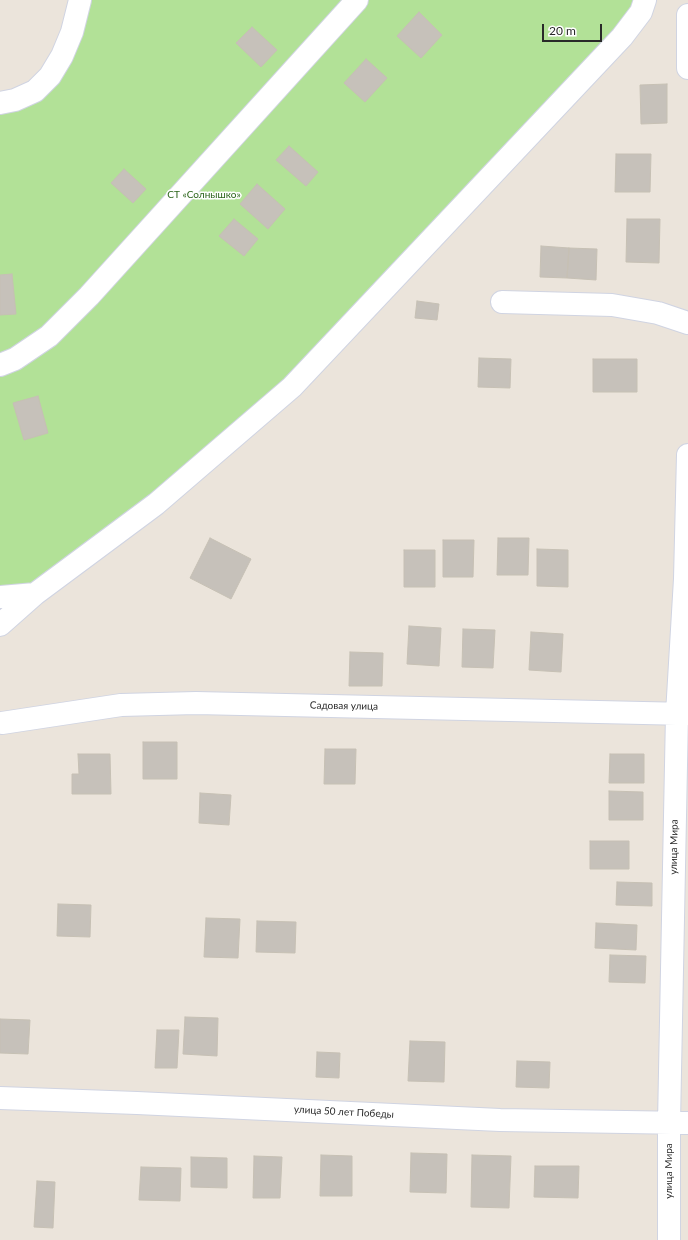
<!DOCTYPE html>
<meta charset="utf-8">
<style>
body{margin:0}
#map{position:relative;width:688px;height:1240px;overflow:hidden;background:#ebe4db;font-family:Lato,sans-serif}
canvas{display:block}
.scale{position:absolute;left:542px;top:24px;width:60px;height:18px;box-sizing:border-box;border:2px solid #292929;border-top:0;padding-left:5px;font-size:12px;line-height:14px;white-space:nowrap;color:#292929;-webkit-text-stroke:3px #fff;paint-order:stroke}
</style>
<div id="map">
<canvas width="688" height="1240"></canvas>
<div class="scale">20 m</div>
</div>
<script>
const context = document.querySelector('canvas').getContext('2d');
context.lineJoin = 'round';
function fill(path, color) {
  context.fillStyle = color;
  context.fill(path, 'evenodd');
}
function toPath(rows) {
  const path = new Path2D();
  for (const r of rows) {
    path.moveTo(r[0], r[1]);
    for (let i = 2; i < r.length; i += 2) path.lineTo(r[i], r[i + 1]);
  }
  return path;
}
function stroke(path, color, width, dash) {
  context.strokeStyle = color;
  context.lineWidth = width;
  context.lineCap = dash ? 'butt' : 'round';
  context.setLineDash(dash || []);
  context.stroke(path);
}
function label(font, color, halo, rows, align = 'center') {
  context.font = font + ' Lato,sans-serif';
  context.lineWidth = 3;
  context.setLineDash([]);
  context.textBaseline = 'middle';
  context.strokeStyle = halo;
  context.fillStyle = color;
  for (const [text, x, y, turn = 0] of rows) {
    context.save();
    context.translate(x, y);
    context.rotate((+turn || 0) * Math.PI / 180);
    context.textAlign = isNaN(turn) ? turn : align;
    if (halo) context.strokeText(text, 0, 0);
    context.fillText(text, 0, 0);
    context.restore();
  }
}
const green = toPath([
 [80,0,645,0,292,387,35,594,0,597,0,103,34,91]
]);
const building = toPath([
 [419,12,442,35,421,58,397,36,419,12],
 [252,27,277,50,261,67,236,43,252,27],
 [366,59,387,78,365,102,344,83,366,59],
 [667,84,667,123,641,124,640,85,667,84],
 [289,146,318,172,306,186,276,160,289,146],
 [616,154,651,154,650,192,615,192,616,154],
 [124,169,146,189,133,203,111,183,124,169],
 [257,184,285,209,268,229,240,204,257,184],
 [234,219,258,239,244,256,219,236,234,219],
 [627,219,660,219,659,263,626,262,627,219],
 [541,246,569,248,567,278,540,277,541,246],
 [569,248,597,249,596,280,567,278,569,248],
 [12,274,16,314,0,315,0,275,12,274],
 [417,301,439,304,437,320,415,318,417,301],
 [479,358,511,359,510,388,478,387,479,358],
 [593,359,637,359,637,392,593,392,593,359],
 [38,396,48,433,24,440,13,403,38,396],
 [210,538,251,559,231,599,190,578,210,538],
 [498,538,529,538,528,575,497,575,498,538],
 [443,540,474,540,473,577,443,577,443,540],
 [537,549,568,550,568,587,537,586,537,549],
 [404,550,435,550,435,587,404,587,404,550],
 [409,626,441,628,439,666,407,664,409,626],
 [463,629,495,630,493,668,462,667,463,629],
 [531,632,563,634,561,672,529,670,531,632],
 [350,652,383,653,382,686,349,686,350,652],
 [143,742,177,742,177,779,143,779,143,742],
 [325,749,356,749,355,784,324,784,325,749],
 [78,754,110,754,111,794,72,794,72,774,79,774,78,754],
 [610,754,644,754,644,783,609,783,610,754],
 [609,791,643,792,643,820,609,820,609,791],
 [200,793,231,795,229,825,199,823,200,793],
 [590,841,629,841,629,869,590,869,590,841],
 [617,882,652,883,652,906,616,905,617,882],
 [58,904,91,905,90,937,57,936,58,904],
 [206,918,240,919,238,958,204,957,206,918],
 [257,921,296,922,295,953,256,952,257,921],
 [596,923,637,925,636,950,595,948,596,923],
 [610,955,646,956,645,983,609,982,610,955],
 [185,1017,218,1018,217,1056,183,1054,185,1017],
 [0,1019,30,1020,28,1054,0,1053,0,1019],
 [157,1030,179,1030,177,1068,155,1068,157,1030],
 [410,1041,445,1042,444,1082,408,1081,410,1041],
 [317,1052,340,1053,339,1078,316,1077,317,1052],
 [517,1061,550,1062,549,1088,516,1087,517,1061],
 [411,1153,447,1154,446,1193,410,1192,411,1153],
 [321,1155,352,1156,352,1196,320,1196,321,1155],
 [472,1155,511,1156,509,1208,471,1207,472,1155],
 [254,1156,282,1157,280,1198,253,1198,254,1156],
 [191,1157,227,1158,227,1188,191,1187,191,1157],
 [535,1166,579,1166,578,1198,534,1197,535,1166],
 [141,1167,181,1168,180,1201,139,1200,141,1167],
 [37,1181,55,1182,53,1228,34,1227,37,1181]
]);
const minor = toPath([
 [688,15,688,68],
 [0,103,15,100,35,91,50,76,62,56,72,32,80,0],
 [502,302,612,305,658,313,688,323],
 [0,365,15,359,49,336,89,296,357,0],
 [0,597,35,594,156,504,292,387,622,37,641,12,645,0],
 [0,625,35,594],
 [2,723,121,705,196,703,688,714],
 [0,1098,137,1103,500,1120,688,1123],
 [669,1240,669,1123,677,714,685,579,688,455]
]);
const parkNames = [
 ["СТ «Солнышко»",204,195]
];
const streetNames = [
 ["Садовая улица",344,706,1],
 ["улица Мира",674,847,-89],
 ["улица 50 лет Победы",344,1112,3],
 ["улица Мира",669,1171,-90]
];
fill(green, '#b2e197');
fill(building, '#c6c1ba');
stroke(building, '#c6c0b4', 1);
stroke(minor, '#d0d4e2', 24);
stroke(minor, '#fff', 22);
label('10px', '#2b641a', '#fff', parkNames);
label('10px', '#292929', '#fff', streetNames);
</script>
